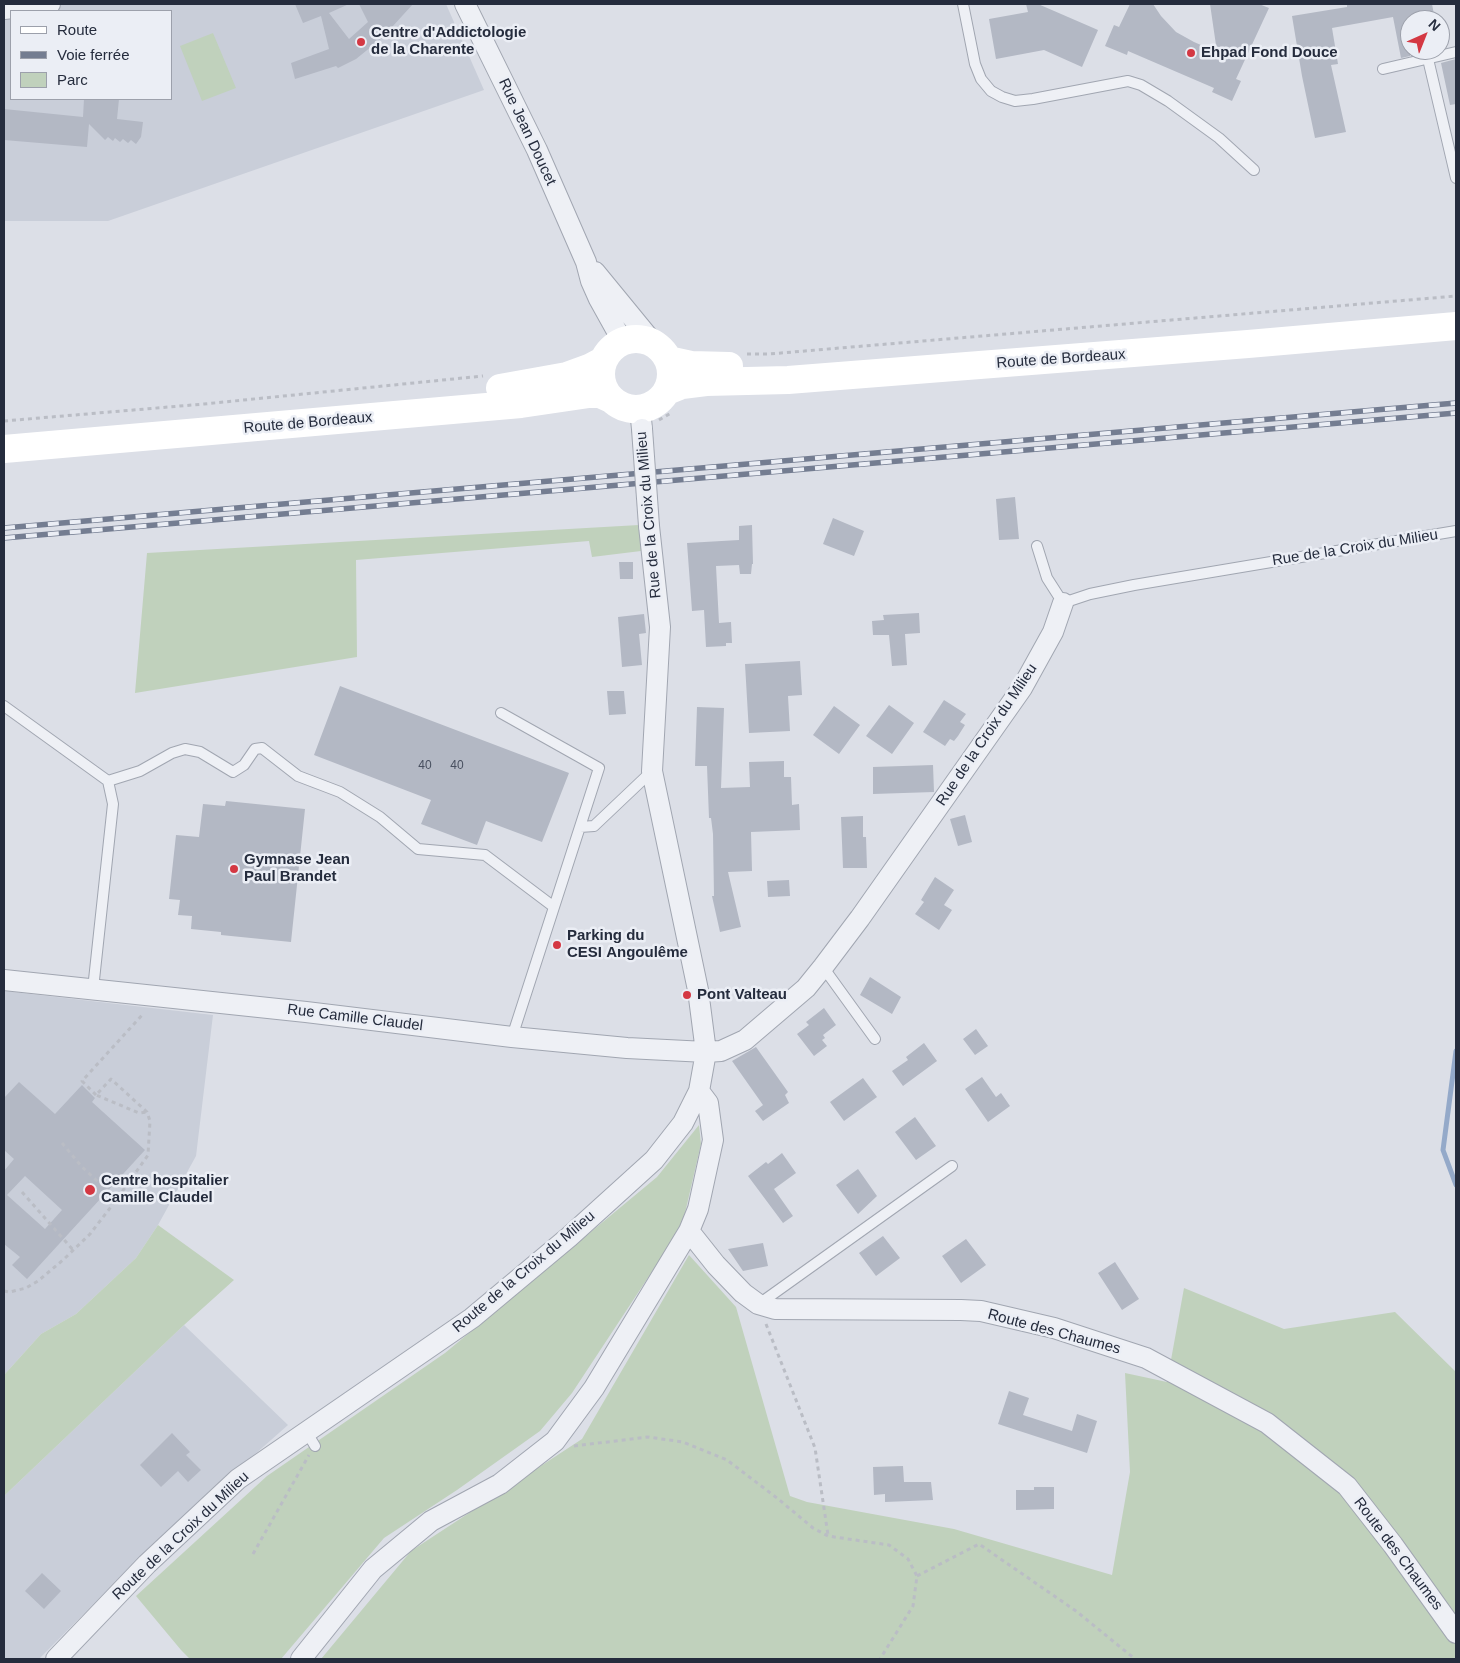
<!DOCTYPE html>
<meta charset="utf-8">
<style>
body{margin:0}
#map{position:relative;width:1460px;height:1663px;overflow:hidden;background:#dcdfe7;font-family:Helvetica,sans-serif}
canvas{display:block}
.frame{position:absolute;inset:0;border:5px solid #252c3d;pointer-events:none}
.legend{position:absolute;left:10px;top:10px;width:162px;height:90px;box-sizing:border-box;background:#ebeef5;border:1px solid #9ca0ab;margin:0;padding:6px 9px;list-style:none;font-size:15px;color:#252c3d}
.legend li{display:flex;align-items:center;gap:10px;height:25px}
.legend b{width:25px;border:1px solid #9ca0ab}
.north{position:absolute;left:1400px;top:10px;width:50px;height:50px;box-sizing:border-box;background:#ebeef5;border:1px solid #9ca0ab;border-radius:50%;rotate:44deg;font-size:14px;font-weight:700;line-height:20px;text-align:center;color:#252c3d}
.north::after{content:'';display:block;margin:auto;width:18px;height:22px;background:#d43843;clip-path:polygon(50% 0,100% 100%,50% 72%,0 100%)}
</style>
<div id="map">
<canvas width="1460" height="1663"></canvas>
<div class="frame"></div>
<ul class="legend">
<li><b style="height:6px;background:#fff"></b>Route</li>
<li><b style="height:6px;background:#747d91"></b>Voie ferrée</li>
<li><b style="height:14px;background:#c0d1bc"></b>Parc</li>
</ul>
<div class="north">N</div>
</div>
<script>
const context = document.querySelector('canvas').getContext('2d');
context.lineJoin = 'round';
function fill(path, color) {
  context.fillStyle = color;
  context.fill(path, 'evenodd');
}
function toPath(rows) {
  const path = new Path2D();
  for (const r of rows) {
    if (r.length === 3) {
      path.moveTo(r[0] + r[2], r[1]);
      path.arc(r[0], r[1], r[2], 0, 2 * Math.PI);
      continue;
    }
    path.moveTo(r[0], r[1]);
    for (let i = 2; i < r.length; i += 2) path.lineTo(r[i], r[i + 1]);
  }
  return path;
}
function stroke(path, color, width, dash) {
  context.strokeStyle = color;
  context.lineWidth = width;
  context.lineCap = dash ? 'butt' : 'round';
  context.setLineDash(dash || []);
  context.stroke(path);
}
function label(font, color, halo, rows, align = 'center') {
  context.font = font + ' Helvetica,sans-serif';
  context.lineWidth = 5;
  context.setLineDash([]);
  context.textBaseline = 'middle';
  context.strokeStyle = halo;
  context.fillStyle = color;
  for (const [text, x, y, turn = 0] of rows) {
    context.save();
    context.translate(x, y);
    context.rotate((+turn || 0) * Math.PI / 180);
    context.textAlign = isNaN(turn) ? turn : align;
    if (halo) context.strokeText(text, 0, 0);
    context.fillText(text, 0, 0);
    context.restore();
  }
}
const built = toPath([
 [4,4,446,4,484,90,108,221,4,221],
 [11,11,171,11,171,99,11,99],
 [4,991,213,1015,196,1156,158,1225,136,1258,76,1314,41,1334,4,1375],
 [184,1325,288,1425,151,1546,39,1659,4,1659,4,1496]
]);
const green = toPath([
 [213,33,236,88,202,101,180,46],
 [639,525,641,551,592,557,589,541,356,560,357,657,135,693,147,553],
 [699,1125,701,1144,682,1226,572,1393,540,1431,457,1490,384,1538,281,1659,190,1659,181,1650,136,1596,267,1476,445,1353,657,1177],
 [158,1225,234,1280,184,1325,4,1496,4,1375,41,1334,76,1314,136,1258],
 [689,1255,736,1307,790,1496,807,1502,954,1529,1112,1575,1130,1472,1125,1373,1167,1382,1184,1288,1284,1329,1395,1312,1456,1372,1456,1659,321,1659,411,1551,582,1439]
]);
const stream = toPath([
 [1456,1051,1443,1150,1456,1185]
]);
const building = toPath([
 [295,4,349,4,329,13,349,39,368,22,359,4,413,4,382,38,356,59,338,68,336,66,295,79,291,63,329,49,321,16,303,23],
 [1026,4,1038,4,1098,30,1082,67,1044,50,996,59,989,19,1028,12],
 [1130,4,1153,4,1161,16,1176,32,1194,42,1217,52,1210,4,1259,4,1269,8,1236,79,1241,81,1232,101,1212,92,1214,88,1128,51,1127,55,1105,46,1114,25,1119,27],
 [1347,4,1432,4,1435,20,1410,20,1410,56,1401,58,1393,17,1332,28,1338,64,1331,65,1346,132,1315,138,1302,76,1292,16,1347,7],
 [1456,59,1456,104,1450,105,1441,63],
 [84,99,119,99,117,119,143,122,141,137,136,144,131,140,128,143,123,139,120,142,115,138,113,141,108,137,105,140,89,124,87,147,4,140,4,109,83,117],
 [1015,497,1019,539,999,540,996,499],
 [833,518,864,531,854,556,823,544],
 [752,525,753,564,752,564,751,574,740,574,739,565,716,566,719,623,731,622,732,643,726,643,726,646,706,647,704,610,692,611,687,543,739,540,739,526],
 [619,562,633,562,633,579,620,579],
 [919,613,920,633,905,634,907,665,892,666,889,635,873,635,872,621,884,620,883,615],
 [644,614,646,633,639,634,642,665,622,667,618,617],
 [800,661,802,695,788,696,790,731,749,733,745,664],
 [340,686,569,773,542,842,486,821,477,845,421,824,431,800,314,755],
 [607,691,624,691,626,714,609,715],
 [944,700,966,714,960,722,965,725,958,736,954,741,950,739,945,746,923,732],
 [889,705,914,723,892,754,866,736],
 [834,706,860,725,839,754,813,735],
 [697,707,724,708,721,788,750,787,749,762,784,761,784,777,791,777,792,805,799,804,800,830,751,832,752,871,728,872,741,927,720,932,712,896,714,896,713,834,711,818,709,818,707,766,695,766],
 [933,765,934,792,873,794,873,767],
 [226,801,305,809,291,942,221,935,221,932,191,929,192,916,178,915,180,900,169,899,176,835,199,837,203,804,225,806],
 [965,815,972,842,958,846,950,819],
 [863,816,863,837,866,837,867,868,843,868,841,817],
 [935,877,954,890,944,905,952,910,939,930,915,914,924,902,921,900],
 [789,880,790,896,768,897,767,881],
 [870,977,901,997,892,1014,860,995],
 [824,1008,836,1025,823,1035,825,1038,822,1040,827,1046,814,1056,797,1034,809,1025,806,1022],
 [976,1029,988,1046,975,1055,963,1039],
 [924,1043,937,1061,903,1086,892,1071,908,1060,906,1057],
 [756,1047,788,1092,785,1095,789,1103,763,1121,755,1111,763,1105,732,1061],
 [982,1077,996,1097,1001,1093,1010,1106,988,1122,965,1089],
 [863,1078,877,1097,844,1121,830,1102],
 [19,1082,55,1114,82,1085,95,1098,92,1102,145,1150,27,1279,12,1265,20,1257,4,1244,4,1171,14,1159,4,1150,4,1098],
 [25,1176,62,1210,45,1229,7,1195],
 [915,1117,936,1146,916,1160,895,1132],
 [782,1153,796,1173,774,1189,793,1216,783,1223,748,1176,766,1162,768,1164],
 [858,1169,877,1196,858,1214,836,1185],
 [883,1236,900,1258,876,1276,859,1253],
 [966,1239,986,1265,961,1283,942,1256],
 [763,1243,768,1266,743,1271,728,1249],
 [1115,1262,1139,1299,1122,1310,1098,1273],
 [1009,1391,1029,1398,1023,1415,1072,1431,1077,1414,1097,1421,1087,1453,998,1424],
 [172,1433,190,1452,186,1455,201,1470,188,1482,178,1471,161,1487,140,1465],
 [903,1466,904,1482,931,1482,933,1500,885,1502,885,1494,874,1495,873,1467],
 [1034,1487,1054,1487,1054,1509,1016,1510,1016,1490,1034,1490],
 [42,1573,61,1591,44,1609,25,1591]
]);
const path = toPath([
 [747,354,769,354,1456,296],
 [659,420,671,413],
 [4,421,204,404,483,376],
 [96,1095,82,1081,144,1013],
 [62,1143,82,1167,117,1199],
 [22,1192,73,1250],
 [4,1291,10,1292,26,1288,38,1281,63,1260,90,1234,117,1199,148,1155,150,1121,147,1112,111,1079,96,1095,139,1113,147,1112],
 [766,1324,815,1448,828,1535],
 [574,1446,648,1437,683,1442,727,1460,777,1498,813,1528,828,1536,889,1545,908,1559,917,1576,913,1606,880,1659],
 [253,1554,309,1455],
 [917,1576,979,1544,1076,1611,1135,1659]
]);
const lane = toPath([
 [963,4,975,64,981,79,991,91,1002,97,1015,101,1033,99,1128,81,1141,85,1168,101,1219,138,1254,170],
 [1428,59,1456,178],
 [1383,69,1456,52],
 [1037,546,1047,578,1063,603,1090,594,1134,585,1456,531],
 [4,706,108,781,113,804,93,989],
 [501,713,599,768,512,1037],
 [108,781,140,771,172,753,185,749,200,752,233,772,244,765,255,749,262,748,298,776,340,792,380,817,418,849,485,855,554,907],
 [580,827,594,826,652,771],
 [823,967,875,1039],
 [759,1304,952,1166],
 [306,1431,315,1446]
]);
const street = toPath([
 [465,4,537,150,586,262,591,281,599,299,619,335,618,344],
 [4,9,50,4],
 [595,272,654,344],
 [640,409,642,429],
 [4,980,306,1012,512,1037,627,1048,706,1052,721,1051,745,1040,806,988,823,967,860,918,1022,688,1053,632,1063,603],
 [699,1091,708,1103,713,1140,698,1209,689,1231,716,1265,743,1293,758,1304,775,1309,961,1310,981,1311,1054,1328,1146,1358,1267,1423,1347,1486,1393,1545,1456,1633],
 [56,1659,147,1564,238,1479,472,1318,569,1237,654,1160,683,1123,699,1091,706,1052,698,990,652,771,660,627,649,526],
 [301,1659,373,1569,431,1521,500,1484,555,1441,594,1388,689,1231]
]);
const secondary = toPath([
 [636,374,35],
 [668,360,691,365,729,366],
 [500,388,567,376,589,368,604,360],
 [667,391,682,385,706,382,788,380,1248,344,1456,326],
 [4,449,521,404,589,394,600,394,611,399]
]);
const rail = toPath([
 [4,528,1456,403],
 [4,538,1456,413]
]);
const streetBridge = toPath([
 [642,429,649,526]
]);
const markers = [
 [361,42,5,"#d43843"],
 [1191,53,5,"#d43843"],
 [234,869,5,"#d43843"],
 [557,945,5,"#d43843"],
 [687,995,5,"#d43843"],
 [90,1190,6,"#d43843"]
];
const numberNames = [
 ["40",425,766],
 ["40",457,766]
];
const poiNames = [
 ["Centre d'Addictologie",371,33],
 ["de la Charente",371,50],
 ["Ehpad Fond Douce",1201,53],
 ["Gymnase Jean",244,860],
 ["Paul Brandet",244,877],
 ["Parking du",567,936],
 ["CESI Angoulême",567,953],
 ["Pont Valteau",697,995],
 ["Centre hospitalier",101,1181],
 ["Camille Claudel",101,1198]
];
const streetNames = [
 ["Rue Jean Doucet",527,132,65],
 ["Route de Bordeaux",1061,359,-4],
 ["Route de Bordeaux",308,423,-5],
 ["Rue de la Croix du Milieu",649,515,-95],
 ["Rue de la Croix du Milieu",1355,548,-9],
 ["Rue de la Croix du Milieu",987,735,-56],
 ["Rue Camille Claudel",355,1018,7],
 ["Route de la Croix du Milieu",524,1272,-40],
 ["Route des Chaumes",1054,1332,15],
 ["Route de la Croix du Milieu",181,1536,-43],
 ["Route des Chaumes",1398,1554,53]
];
fill(built, '#c9ced9');
fill(green, '#c0d1bc');
stroke(stream, '#94a9c9', 5);
fill(building, '#b3b8c4');
stroke(lane, '#a1a6b1', 12);
stroke(street, '#a1a6b1', 22);
stroke(path, '#babdc5', 3, [4, 4]);
stroke(lane, '#eef0f5', 10);
stroke(street, '#eef0f5', 20);
stroke(secondary, '#fff', 28);
stroke(rail, '#747d91', 5.5);
stroke(rail, '#ebeef5', 4, [11]);
stroke(streetBridge, '#a1a6b1', 22, []);
stroke(streetBridge, '#eef0f5', 20);
for (const [x, y, r, color] of markers) {
  const dot = new Path2D();
  dot.arc(x, y, r, 0, 2 * Math.PI);
  context.fillStyle = color;
  context.fill(dot);
  stroke(dot, '#ebeef5', 2);
}
label('12px', '#484f5f', null, numberNames);
label('bold 15px', '#252c3d', '#ebeef5', poiNames, 'left');
label('15px', '#252c3d', '#ebeef5', streetNames);
</script>
